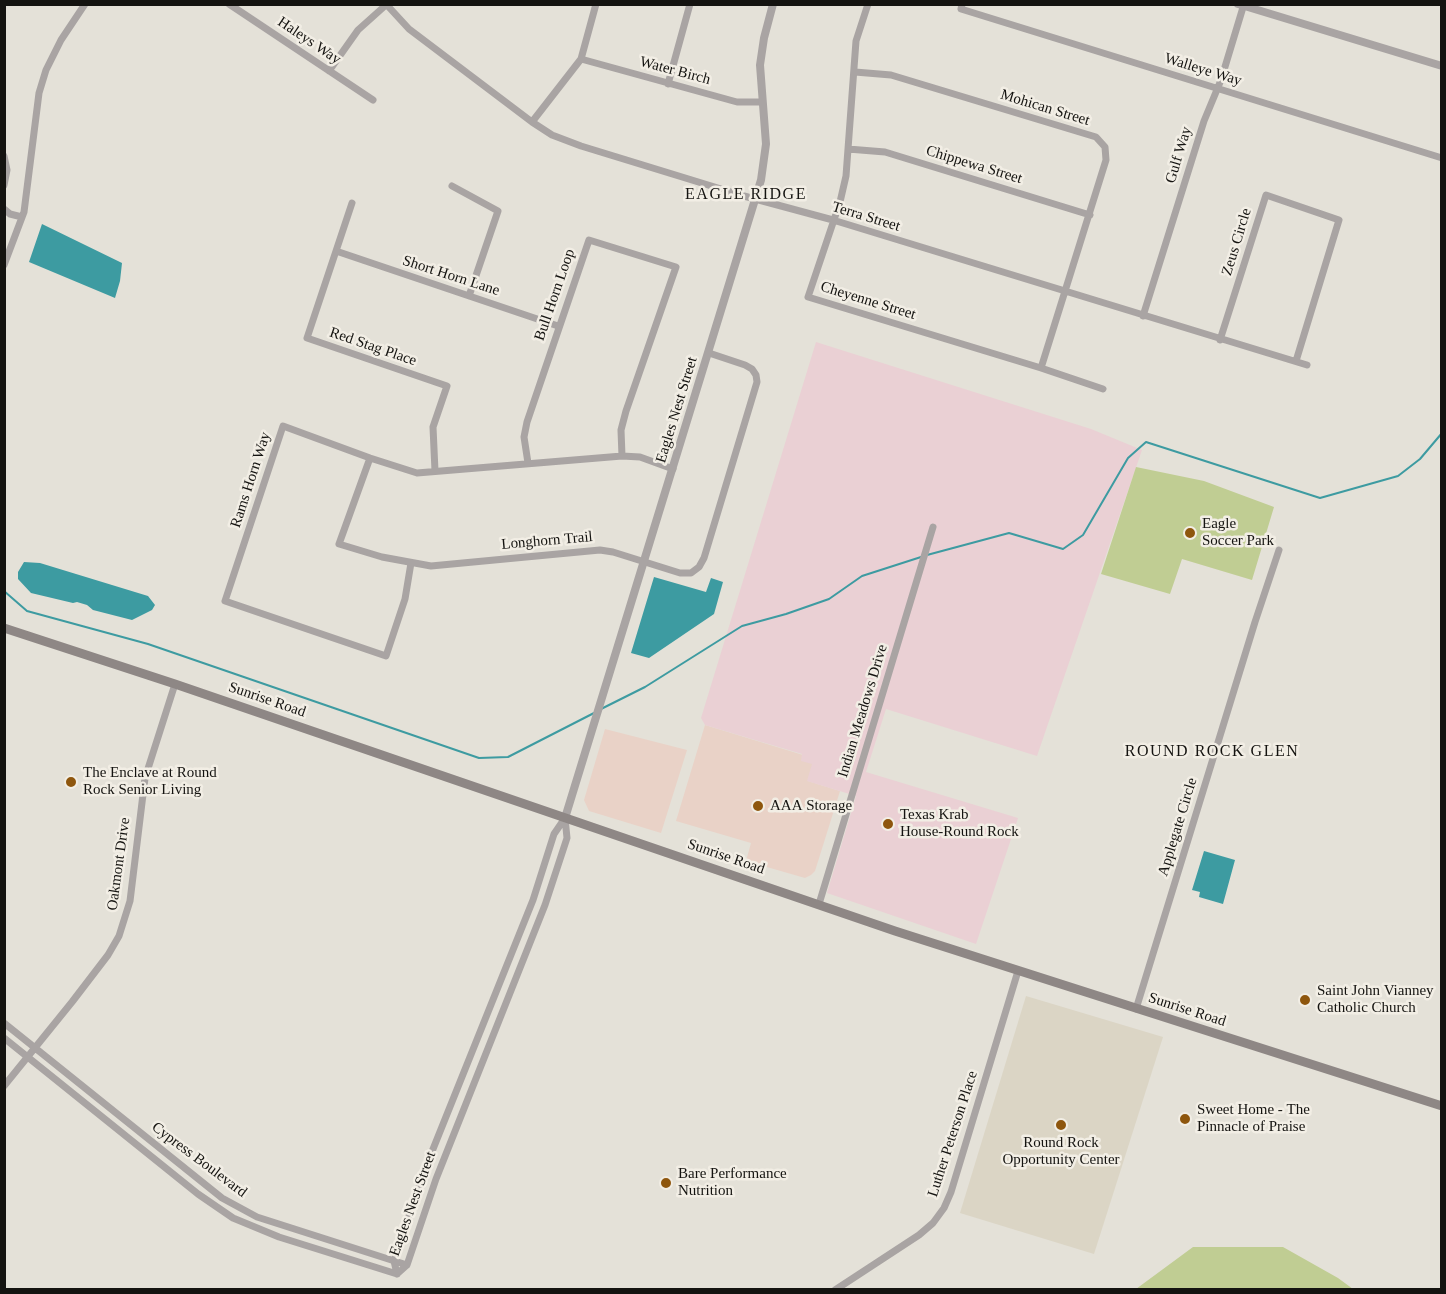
<!DOCTYPE html>
<style>
body{margin:0}
#map{position:relative;width:1446px;height:1294px;overflow:hidden;background:#e4e1d8;font-family:Georgia,serif}
canvas{display:block}
.frame{position:absolute;inset:0;border:6px solid #141310;pointer-events:none}
</style>
<div id="map">
<canvas width="1446" height="1294"></canvas>
<div class="frame"></div>
</div>
<script>
const context = document.querySelector('canvas').getContext('2d');
context.lineJoin = 'round';
function fill(path, color) {
  context.fillStyle = color;
  context.fill(path, 'evenodd');
}
function toPath(rows) {
  const path = new Path2D();
  for (const r of rows) {
    path.moveTo(r[0], r[1]);
    for (let i = 2; i < r.length; i += 2) path.lineTo(r[i], r[i + 1]);
  }
  return path;
}
function stroke(path, color, width, dash) {
  context.strokeStyle = color;
  context.lineWidth = width;
  context.lineCap = dash ? 'butt' : 'round';
  context.setLineDash(dash || []);
  context.stroke(path);
}
function label(font, color, halo, rows, align = 'center') {
  context.font = font + ' Georgia,serif';
  context.lineWidth = 5;
  context.setLineDash([]);
  context.textBaseline = 'middle';
  context.strokeStyle = halo;
  context.fillStyle = color;
  for (const [text, x, y, turn = 0] of rows) {
    context.save();
    context.translate(x, y);
    context.rotate((+turn || 0) * Math.PI / 180);
    context.textAlign = isNaN(turn) ? turn : align;
    if (halo) context.strokeText(text, 0, 0);
    context.fillText(text, 0, 0);
    context.restore();
  }
}
const commercial = toPath([
 [705,725,803,755,813,764,808,781,840,791,815,871,811,875,805,878,746,861,751,843,676,821],
 [605,729,687,750,661,833,589,811,584,800]
]);
const industrial = toPath([
 [816,342,1091,429,1142,450,1037,756,886,709,866,772,1018,818,976,944,827,893,856,796,807,781,812,764,801,761,802,754,705,725,701,718]
]);
const built = toPath([
 [1026,996,1163,1037,1094,1254,960,1213]
]);
const green = toPath([
 [1136,467,1204,481,1274,507,1252,580,1182,559,1170,594,1101,574],
 [1193,1247,1283,1247,1338,1278,1353,1289,1136,1289]
]);
const water = toPath([
 [42,224,122,263,120,281,115,298,29,262],
 [24,562,40,563,148,596,155,605,152,610,132,620,93,610,87,605,77,602,73,603,31,593,18,579,18,572],
 [654,577,706,592,711,578,723,582,714,614,649,658,631,653],
 [1204,851,1235,860,1223,904,1199,897,1200,892,1192,890]
]);
const stream = toPath([
 [927,555,1009,533,1063,549,1083,535,1128,458,1146,442,1320,498,1398,476,1420,459,1442,433],
 [4,591,27,611,148,644,479,758,508,757,594,713],
 [601,709,645,687,742,626,786,614,829,599,862,576,921,557]
]);
const minor = toPath([
 [229,4,373,100],
 [386,4,409,29,532,122,552,135,581,146,744,196,833,220,1307,365],
 [868,4,856,41,846,176,840,202,808,297,1041,368,1103,389],
 [962,4,961,9,1442,158],
 [581,59,737,102,762,102],
 [329,71,358,30,387,4],
 [855,72,891,75,1096,137,1105,147,1106,160,1041,368],
 [668,84,690,4],
 [532,122,581,59,596,4],
 [848,149,885,152,1090,215],
 [4,156,7,170,4,185],
 [452,186,498,211,469,296],
 [352,203,307,338,447,386,433,427,435,471],
 [4,209,10,214,22,217],
 [336,251,558,326],
 [4,265,24,212,39,93,46,70,61,40,85,4],
 [1143,316,1204,121,1221,80,1244,4],
 [1220,340,1266,195,1339,220,1296,361],
 [370,458,339,544,382,557,431,566,600,550,613,552,680,573,691,573,699,567,704,558,757,382,756,375,752,369,745,365,709,353],
 [528,463,524,437,527,422,589,240,676,267,626,411,621,430,622,456],
 [411,563,405,599,386,656,225,601,283,426,370,458,417,473,622,456,640,457,673,469],
 [819,904,933,527],
 [1136,1009,1255,622,1279,550],
 [4,1023,222,1198,257,1217,407,1265],
 [4,1038,198,1194,233,1218,279,1237,397,1274],
 [4,1086,72,1002,108,955,119,936,130,901,145,778,175,684],
 [397,1274,407,1265,436,1179,545,905,567,838,565,818],
 [397,1274,394,1261,423,1174,533,900,554,834,565,818],
 [835,1290,919,1235,933,1223,944,1208,951,1192,1018,971]
]);
const tertiary = toPath([
 [1238,4,1442,66],
 [565,818,761,180,766,144,760,65,764,38,773,4]
]);
const secondary = toPath([
 [4,628,175,684,895,931,1442,1106]
]);
const markers = [
 [1190,533,6,"#8e560d"],
 [71,782,6,"#8e560d"],
 [758,806,6,"#8e560d"],
 [888,824,6,"#8e560d"],
 [1305,1000,6,"#8e560d"],
 [1185,1119,6,"#8e560d"],
 [1061,1125,6,"#8e560d"],
 [666,1183,6,"#8e560d"]
];
const streetNames = [
 ["Haleys Way",309,41,34],
 ["Walleye Way",1203,70,17],
 ["Water Birch",675,71,15],
 ["Mohican Street",1045,108,17],
 ["Gulf Way",1179,155,-73],
 ["Chippewa Street",974,165,17],
 ["Terra Street",866,217,17],
 ["Zeus Circle",1237,242,-73],
 ["Short Horn Lane",451,276,18],
 ["Bull Horn Loop",555,295,-71],
 ["Cheyenne Street",868,301,17],
 ["Red Stag Place",373,347,19],
 ["Eagles Nest Street",677,410,-73],
 ["Rams Horn Way",251,480,-72],
 ["Longhorn Trail",547,541,-5],
 ["Sunrise Road",267,700,19],
 ["Indian Meadows Drive",863,711,-73],
 ["Applegate Circle",1178,827,-73],
 ["Sunrise Road",726,857,19],
 ["Oakmont Drive",119,864,-82],
 ["Sunrise Road",1187,1010,18],
 ["Luther Peterson Place",953,1134,-72],
 ["Cypress Boulevard",199,1160,37],
 ["Eagles Nest Street",413,1204,-70]
];
const poiNames = [
 ["Eagle",1202,524],
 ["Soccer Park",1202,541],
 ["The Enclave at Round",83,773],
 ["Rock Senior Living",83,790],
 ["AAA Storage",770,806],
 ["Texas Krab",900,815],
 ["House-Round Rock",900,832],
 ["Saint John Vianney",1317,991],
 ["Catholic Church",1317,1008],
 ["Sweet Home - The",1197,1110],
 ["Pinnacle of Praise",1197,1127],
 ["Round Rock",1061,1143,"center"],
 ["Opportunity Center",1061,1160,"center"],
 ["Bare Performance",678,1174],
 ["Nutrition",678,1191]
];
const neighbourhoodNames = [
 ["EAGLE RIDGE",746,195],
 ["ROUND ROCK GLEN",1212,752]
];
fill(commercial, '#e9d2c7');
fill(industrial, '#ead0d4');
fill(built, '#dbd5c5');
fill(green, '#c0cd93');
fill(water, '#3d9ba1');
stroke(stream, '#3d9ba1', 2);
stroke(minor, '#a9a4a3', 7);
stroke(tertiary, '#a9a4a3', 8);
stroke(secondary, '#8e8785', 9);
for (const [x, y, r, color] of markers) {
  const dot = new Path2D();
  dot.arc(x, y, r, 0, 2 * Math.PI);
  context.fillStyle = color;
  context.fill(dot);
  stroke(dot, '#f2eee5', 2);
}
label('15px', '#141310', '#f2eee5', streetNames);
label('15px', '#141310', '#f2eee5', poiNames, 'left');
context.letterSpacing = '1.5px';
label('16px', '#141310', '#f2eee5', neighbourhoodNames);
context.letterSpacing = '0px';
</script>
